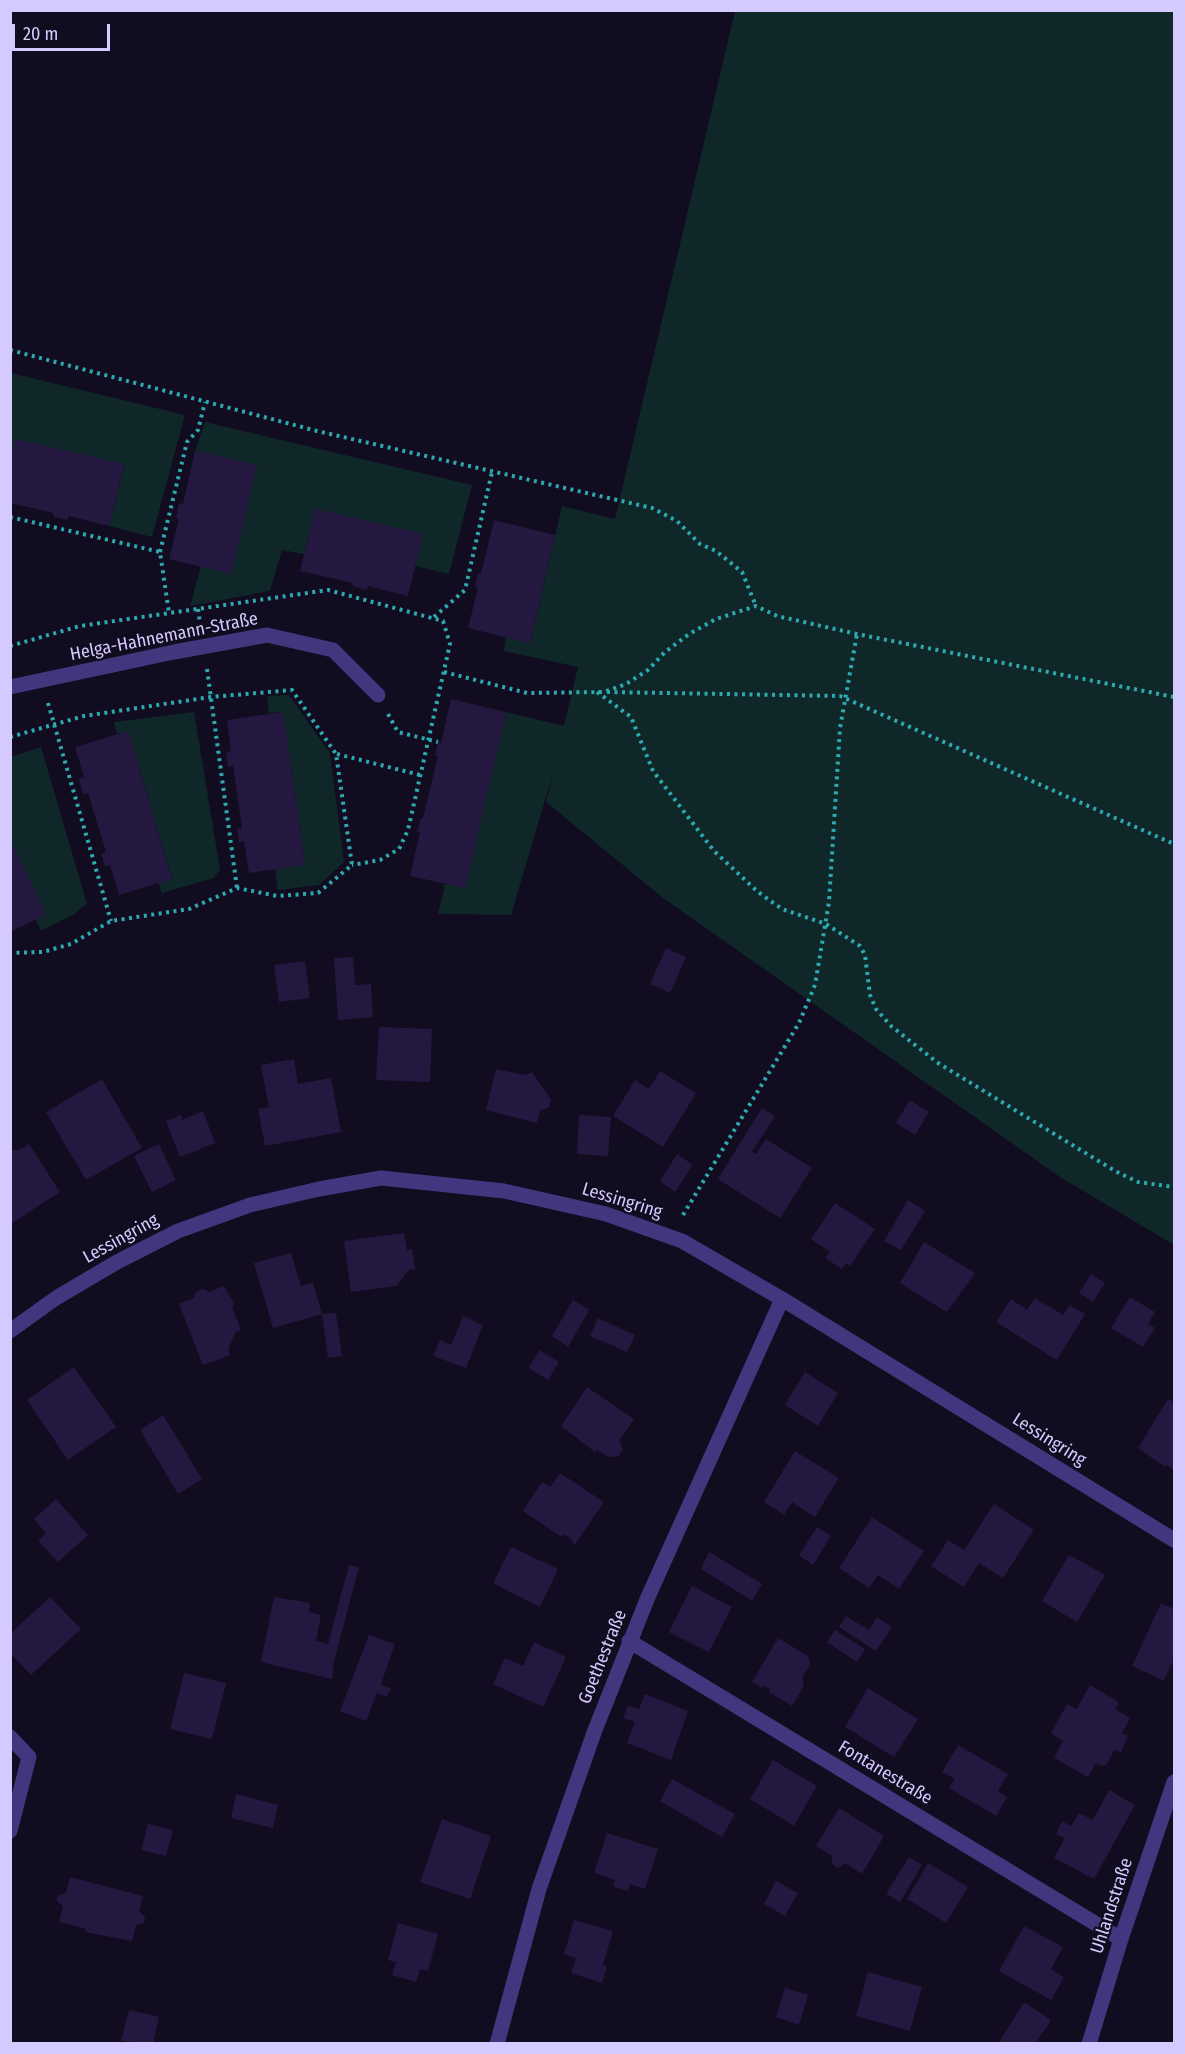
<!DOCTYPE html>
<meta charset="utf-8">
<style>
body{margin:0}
#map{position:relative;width:1185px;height:2054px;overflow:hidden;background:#110c1f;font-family:"Fira Sans Condensed",sans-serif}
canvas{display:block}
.frame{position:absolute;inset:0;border:12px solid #d5caff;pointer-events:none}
.scale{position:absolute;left:12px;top:24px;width:98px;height:27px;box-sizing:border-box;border:3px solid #d5caff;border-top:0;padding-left:8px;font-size:18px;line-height:21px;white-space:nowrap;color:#d5caff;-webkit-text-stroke:4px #110c1f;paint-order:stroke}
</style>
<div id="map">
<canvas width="1185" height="2054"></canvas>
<div class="frame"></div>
<div class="scale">20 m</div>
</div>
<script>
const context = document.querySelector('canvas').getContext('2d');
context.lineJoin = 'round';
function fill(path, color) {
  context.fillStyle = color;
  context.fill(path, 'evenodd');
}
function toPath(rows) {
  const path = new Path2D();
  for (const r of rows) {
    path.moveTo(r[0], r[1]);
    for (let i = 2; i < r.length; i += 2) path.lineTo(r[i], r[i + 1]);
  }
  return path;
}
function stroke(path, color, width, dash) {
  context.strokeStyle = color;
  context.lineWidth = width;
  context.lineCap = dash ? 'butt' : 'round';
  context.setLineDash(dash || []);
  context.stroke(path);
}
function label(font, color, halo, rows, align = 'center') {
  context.font = font + ' "Fira Sans Condensed",sans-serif';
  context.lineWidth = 4.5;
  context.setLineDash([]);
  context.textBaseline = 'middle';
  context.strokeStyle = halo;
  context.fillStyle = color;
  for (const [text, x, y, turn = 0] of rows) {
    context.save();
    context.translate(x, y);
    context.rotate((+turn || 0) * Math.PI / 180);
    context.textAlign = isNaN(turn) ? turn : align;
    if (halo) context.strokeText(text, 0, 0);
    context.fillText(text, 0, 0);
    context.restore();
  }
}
const green = toPath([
 [735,11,1174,11,1174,1245,1060,1177,663,898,546,802,553,773,511,915,438,914,445,884,465,887,506,712,564,726,578,667,504,651,506,637,530,643,562,506,615,519],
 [11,373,185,415,152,537,109,526,124,465,11,459],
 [205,422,472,485,449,574,415,566,422,534,315,509,304,554,282,550,270,591,190,606,201,566,231,573,257,465,195,451],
 [289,695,330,753,344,862,319,885,278,890,275,869,305,865,283,712,269,713,267,696],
 [194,712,220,869,214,878,162,893,158,883,172,878,128,731,117,734,114,722],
 [41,747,87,904,73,915,41,931,36,920,46,915,10,839,11,757]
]);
const building = toPath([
 [15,439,124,464,109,526,69,516,68,520,54,517,54,513,10,503,10,459],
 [195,451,257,465,231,574,169,559,179,519,176,518,179,503,183,504],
 [315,509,423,534,408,596,368,586,367,590,353,586,353,583,300,571],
 [494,520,555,535,530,643,468,628,478,588,475,587,478,573,481,574],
 [451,699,506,712,465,888,410,876,420,832,417,831,421,818,423,818,438,756,435,756,438,742,441,743],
 [283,712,305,865,249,873,244,841,239,843,237,829,242,828,233,766,228,767,226,752,231,751,227,720],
 [128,731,172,879,119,895,110,865,105,866,101,854,106,852,88,793,83,794,79,779,84,777,75,747],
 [10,839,46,915,10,932],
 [666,948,686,957,670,993,650,984],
 [353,957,355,985,371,984,373,1017,338,1020,334,958],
 [305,961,310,998,279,1002,274,965],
 [379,1027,432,1029,430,1082,376,1080],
 [294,1059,298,1084,331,1078,341,1132,265,1146,258,1109,269,1107,261,1065],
 [496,1069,525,1075,532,1072,551,1100,549,1107,540,1111,537,1123,486,1110],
 [660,1071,696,1093,663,1147,613,1116,635,1080,649,1089],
 [102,1079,142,1148,86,1180,46,1112],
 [910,1100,929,1112,915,1135,896,1123],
 [762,1108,775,1116,752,1152,756,1154,766,1139,812,1168,780,1218,718,1179],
 [203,1111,215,1143,180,1157,166,1121,181,1115,182,1120],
 [579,1115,611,1117,608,1156,577,1154],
 [29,1144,60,1192,12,1223,10,1150,19,1150],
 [159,1144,176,1180,152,1192,134,1156],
 [677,1154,693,1165,675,1192,660,1181],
 [908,1200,925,1211,901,1250,884,1241],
 [835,1203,875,1229,850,1266,847,1263,842,1269,825,1258,830,1252,811,1239],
 [404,1233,407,1250,412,1249,415,1269,409,1270,396,1286,351,1292,344,1241],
 [924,1242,975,1273,947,1312,900,1283],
 [291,1253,301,1286,313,1283,322,1314,336,1313,342,1356,328,1358,322,1314,273,1328,254,1263],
 [1091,1274,1105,1283,1093,1302,1079,1293],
 [224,1286,234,1303,232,1307,241,1330,236,1332,228,1349,230,1355,203,1365,179,1304,194,1298,196,1292,203,1289,209,1292],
 [1130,1297,1155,1312,1148,1324,1155,1328,1143,1347,1111,1328],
 [1035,1298,1063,1315,1070,1305,1085,1314,1057,1360,996,1322,1011,1299,1027,1310],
 [573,1300,589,1310,568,1347,552,1336],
 [463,1316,483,1325,466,1368,433,1356,440,1340,451,1345],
 [598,1318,635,1335,627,1352,590,1336],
 [539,1350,559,1362,548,1380,529,1368],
 [74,1367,116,1427,68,1460,27,1400],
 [805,1372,838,1393,818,1426,785,1405],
 [587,1387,634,1419,619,1441,623,1449,619,1456,608,1457,597,1450,595,1452,561,1426],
 [1168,1399,1174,1402,1174,1470,1167,1465,1165,1467,1138,1448],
 [163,1415,202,1479,178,1494,140,1430],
 [795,1451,839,1478,815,1517,792,1502,784,1515,764,1502],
 [560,1473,604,1502,574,1546,571,1539,565,1535,560,1536,523,1511,542,1482,550,1487],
 [56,1499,88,1535,58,1562,38,1541,46,1533,34,1519],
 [994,1504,1034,1530,1003,1578,979,1563,964,1587,931,1566,948,1540,964,1550],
 [872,1517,924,1551,899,1589,878,1575,869,1588,839,1568],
 [817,1527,831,1536,813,1565,799,1555],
 [511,1547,558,1569,540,1607,493,1583],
 [709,1552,762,1584,752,1601,701,1569],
 [1069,1555,1105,1575,1077,1622,1042,1601],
 [349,1565,359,1567,332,1669,334,1669,332,1679,261,1662,274,1597,310,1603,309,1612,321,1615,316,1641,328,1644],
 [692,1586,732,1607,709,1652,669,1632],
 [50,1597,81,1629,31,1675,10,1653,10,1634],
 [1161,1603,1174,1609,1174,1659,1164,1681,1132,1666],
 [846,1616,869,1630,877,1617,892,1627,876,1651,839,1627],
 [835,1630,865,1649,857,1662,827,1642],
 [369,1635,395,1644,381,1684,391,1689,386,1697,377,1693,366,1721,340,1711],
 [778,1638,808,1656,810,1665,802,1678,804,1686,792,1706,769,1692,770,1689,764,1685,762,1688,752,1682],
 [534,1642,566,1657,543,1707,493,1684,505,1658,523,1666],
 [184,1673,226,1683,212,1739,170,1729],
 [1090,1685,1119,1702,1115,1709,1130,1718,1122,1733,1128,1736,1121,1752,1115,1749,1107,1764,1103,1766,1096,1763,1088,1777,1054,1758,1063,1741,1051,1733,1067,1704,1077,1709],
 [868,1688,918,1719,894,1757,845,1727],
 [645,1694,688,1711,671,1760,627,1743,635,1722,623,1718,628,1706,639,1709],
 [958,1745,1008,1774,998,1791,1007,1797,996,1816,949,1788,955,1779,942,1772],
 [773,1760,817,1786,794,1826,750,1799],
 [672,1779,735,1814,722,1837,660,1801],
 [1109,1790,1135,1805,1094,1879,1054,1858,1065,1838,1056,1834,1062,1821,1071,1826,1079,1813,1093,1820],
 [236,1794,278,1805,273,1828,231,1818],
 [839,1808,884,1836,862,1874,845,1863,838,1868,832,1864,832,1856,816,1846],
 [442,1819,491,1836,470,1899,420,1882],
 [148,1824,173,1830,166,1856,141,1850],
 [607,1833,658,1849,645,1889,630,1884,628,1891,613,1886,615,1880,594,1873],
 [909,1857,922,1865,900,1902,886,1894],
 [928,1863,968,1887,946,1923,907,1899],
 [70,1877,143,1896,139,1911,145,1917,144,1923,136,1925,132,1941,85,1932,86,1929,59,1922,63,1906,57,1901,58,1895,66,1893],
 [776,1881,798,1893,785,1916,764,1904],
 [574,1920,613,1931,603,1965,607,1967,602,1983,571,1973,576,1958,564,1954],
 [398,1923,438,1934,428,1971,420,1969,416,1982,392,1975,396,1962,388,1960],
 [1024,1926,1063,1947,1051,1969,1064,1977,1051,2000,999,1971],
 [868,1972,922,1987,910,2031,856,2016],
 [785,1988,808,1995,799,2025,776,2017],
 [1024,2002,1051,2020,1035,2044,998,2044],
 [129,2010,159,2017,153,2044,121,2041]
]);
const path = toPath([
 [10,350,317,431,652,508,677,521,700,544,716,551,742,572,756,606],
 [10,517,160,552,169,613],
 [160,552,187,442,198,430,205,402],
 [198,609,200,623],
 [434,617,465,590,492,472],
 [10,646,80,626,328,590,443,621,450,644,408,830,399,849,380,860,352,865],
 [207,669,237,888],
 [444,672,527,693,604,692,626,684,648,670,665,652,689,634,716,619,756,606,777,616,857,634,1174,697],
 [597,692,631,717,653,771,714,851,758,892,782,909,826,924,860,946,865,955,870,995,876,1009,891,1026,938,1063,1115,1171,1138,1182,1174,1187],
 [607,692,840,696,1174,844],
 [48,703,111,921],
 [388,714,398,732,438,742],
 [10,737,84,716,211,697,292,690,336,754,352,865,318,893,277,896,237,888,189,909,111,921,71,944,43,952,10,953],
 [337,754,420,775],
 [683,1215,799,1023,815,985,829,902,840,728,857,634]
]);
const street = toPath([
 [10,687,174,652,267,635,333,650,378,695],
 [10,1331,56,1298,117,1262,178,1231,250,1205,319,1189,381,1178,504,1191,606,1214,682,1241,782,1299,1174,1540],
 [629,1641,1121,1939],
 [10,1737,29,1757,10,1831],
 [497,2044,539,1889,595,1730,648,1597,782,1299],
 [1089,2044,1121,1939,1174,1782]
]);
const streetNames = [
 ["Helga-Hahnemann-Straße",164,637,-11],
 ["Lessingring",622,1201,17],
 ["Lessingring",121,1239,-29],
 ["Lessingring",1049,1440,32],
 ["Goethestraße",603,1657,-68],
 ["Fontanestraße",885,1773,31],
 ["Uhlandstraße",1112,1906,-72]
];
fill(green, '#0f2729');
fill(building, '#241840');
stroke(path, '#2daab0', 4, [3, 4.5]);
stroke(street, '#41377e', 15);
label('18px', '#d5caff', '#110c1f', streetNames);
</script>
